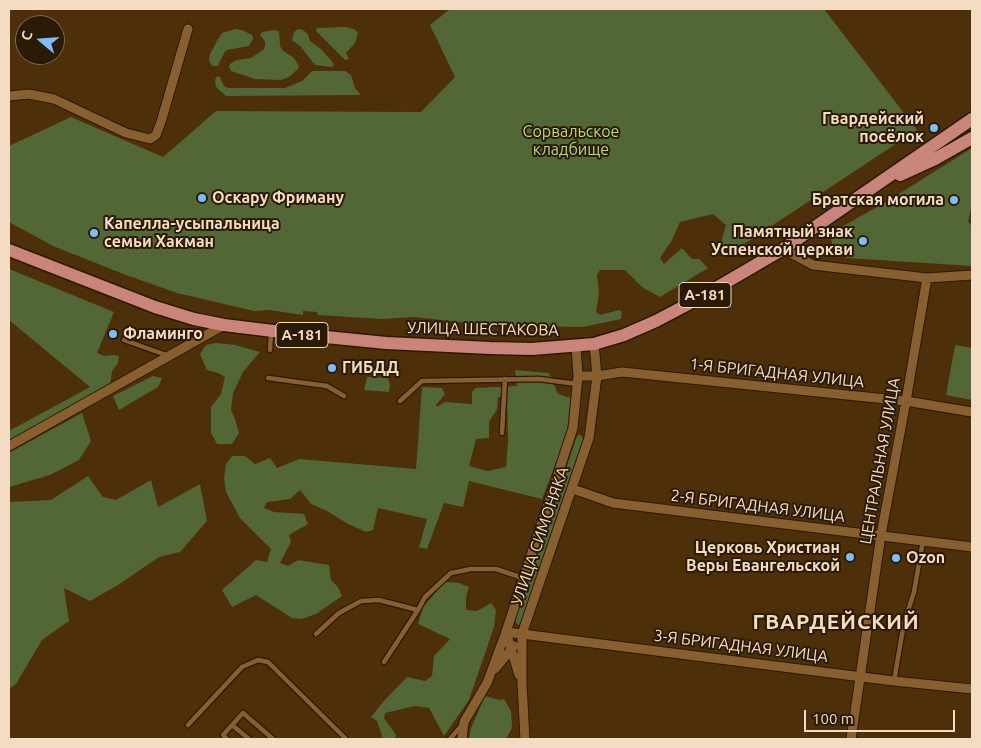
<!DOCTYPE html>
<meta charset="utf-8">
<style>
body{margin:0}
#map{position:relative;width:981px;height:748px;overflow:hidden;background:#4d2f09;font-family:Ubuntu,sans-serif}
canvas{display:block}
.frame{position:absolute;inset:0;border:10px solid #f4dcc4;pointer-events:none}
.north{position:absolute;left:15px;top:15px;width:50px;height:50px;box-sizing:border-box;background:#2b1a06;border:1px solid #7b6852;border-radius:50%;rotate:288deg;font-size:14px;font-weight:700;line-height:20px;text-align:center;color:#f4dcc4}
.north::after{content:'';display:block;margin:auto;width:18px;height:22px;background:#7dbef9;clip-path:polygon(50% 0,100% 100%,50% 72%,0 100%)}
.scale{position:absolute;left:804px;top:710px;width:151px;height:22px;box-sizing:border-box;border:2px solid #f4dcc4;border-top:0;padding-left:6px;font-size:15px;line-height:18px;white-space:nowrap;color:#f4dcc4;-webkit-text-stroke:4px #2b1a06;paint-order:stroke}
</style>
<div id="map">
<canvas width="981" height="748"></canvas>
<div class="frame"></div>
<div class="north">С</div>
<div class="scale">100 m</div>
</div>
<script>
const context = document.querySelector('canvas').getContext('2d');
context.lineJoin = 'round';
function fill(path, color) {
  context.fillStyle = color;
  context.fill(path, 'evenodd');
}
function toPath(rows) {
  const path = new Path2D();
  for (const r of rows) {
    path.moveTo(r[0], r[1]);
    for (let i = 2; i < r.length; i += 2) path.lineTo(r[i], r[i + 1]);
  }
  return path;
}
function stroke(path, color, width, dash) {
  context.strokeStyle = color;
  context.lineWidth = width;
  context.lineCap = dash ? 'butt' : 'round';
  context.setLineDash(dash || []);
  context.stroke(path);
}
function label(font, color, halo, rows, align = 'center') {
  context.font = font + ' Ubuntu,sans-serif';
  context.lineWidth = 4;
  context.setLineDash([]);
  context.textBaseline = 'middle';
  context.strokeStyle = halo;
  context.fillStyle = color;
  for (const [text, x, y, turn = 0] of rows) {
    context.save();
    context.translate(x, y);
    context.rotate((+turn || 0) * Math.PI / 180);
    context.textAlign = isNaN(turn) ? turn : align;
    if (halo) context.strokeText(text, 0, 0);
    context.fillText(text, 0, 0);
    context.restore();
  }
}
const green = toPath([
 [450,9,824,9,917,130,729,254,721,243,726,225,713,214,680,222,672,240,660,258,664,264,682,248,692,259,699,259,708,268,660,297,643,288,625,270,600,270,597,275,599,293,596,312,600,315,619,310,622,312,621,319,583,327,485,325,414,317,382,319,318,315,317,312,303,311,303,315,269,310,254,311,177,293,126,275,53,246,9,222,9,146,71,117,163,157,216,111,421,112,455,77,430,25],
 [346,27,354,29,358,33,355,43,346,53,349,59,345,60,316,31,317,28],
 [235,29,242,30,252,35,253,39,249,46,227,50,224,53,218,66,212,66,209,60,210,54,217,41,222,33],
 [298,29,303,30,308,34,310,41,322,50,334,64,332,67,315,65,301,47,292,40,294,32],
 [274,30,279,31,280,45,282,50,294,58,299,66,298,69,289,77,281,80,255,79,231,71,229,66,231,63,237,60,251,58,263,50,265,46,265,41,260,35,262,32],
 [312,71,345,71,351,75,355,88,361,95,226,96,216,87,215,80,217,76,220,77,224,86,228,88,285,88,302,81],
 [972,148,972,204,968,222,972,226,972,266,847,258,835,252,829,234,886,202],
 [9,269,114,312,97,353,104,356,113,355,119,356,118,363,112,371,110,385,9,440,9,431,90,387,9,320],
 [216,343,235,345,260,352,243,372,233,393,231,410,235,419,239,433,232,444,217,444,211,433,211,407,221,394,225,377,218,373,207,370,200,354,206,345],
 [955,345,972,348,972,400,946,395],
 [515,370,549,373,558,394,571,398,570,427,542,499,469,481,463,507,444,503,427,549,419,547,427,519,378,508,373,530,366,532,348,524,327,511,311,504,300,490,290,499,267,502,264,508,274,512,304,514,308,524,289,535,291,542,280,563,288,566,298,560,329,565,331,580,338,587,342,596,316,614,302,619,292,618,256,595,232,607,222,590,256,560,267,562,271,549,240,518,226,492,224,478,226,464,232,456,245,456,255,464,270,458,277,468,299,459,416,469,422,387,442,388,445,394,436,405,437,407,445,402,472,404,472,392,476,388,517,386],
 [498,397,507,397,508,441,506,467,487,471,469,466,476,439,489,438,489,422,497,409],
 [153,376,162,378,158,387,119,410,113,396],
 [367,377,388,378,390,385,389,392,364,390],
 [82,413,91,441,79,460,50,475,9,487,9,453],
 [579,435,582,436,583,439,521,623,518,625,515,621,577,436],
 [88,476,103,497,116,500,151,480,158,507,200,484,207,521,180,552,159,557,118,585,90,601,64,588,69,621,42,640,16,684,9,689,9,502,51,500],
 [445,582,459,583,469,587,466,597,466,610,477,611,491,603,496,610,494,627,469,700,444,736,429,708,415,706,385,713,384,718,396,735,395,739,383,739,377,721,371,717,383,702,407,677,425,681,432,676,434,656,450,639,418,624,423,607],
 [485,696,500,700,504,699,511,711,512,728,506,739,469,739,471,728]
]);
const service = toPath([
 [124,340,169,356],
 [270,350,271,333],
 [268,378,327,386,344,396],
 [400,401,422,381,539,379,577,384],
 [502,433,505,379],
 [316,634,339,613,361,601,379,600,418,610],
 [384,662,418,610,425,597,451,573,471,569,496,569,523,578],
 [894,681,904,623,914,592,923,541],
 [188,725,242,667,258,660,268,662,346,739],
 [232,725,249,739],
 [227,739,223,735,243,713,273,739],
 [450,739,462,725]
]);
const minor = toPath([
 [9,96,29,94,54,99,126,133,150,139,156,135,161,122,188,29],
 [783,249,813,265,927,278,972,275],
 [578,376,597,376,622,372,906,401,972,412],
 [9,446,224,325],
 [573,489,613,503,972,547],
 [506,632,894,681,972,689],
 [506,632,519,675],
 [495,669,514,646],
 [462,739,464,722,487,683,506,632,573,428,578,376,576,346],
 [525,739,522,684,522,634,589,438,597,376,594,344],
 [851,739,881,535,906,401,927,278]
]);
const primary = toPath([
 [900,175,935,159,972,138],
 [9,250,155,307,194,319,224,325,306,335,386,343,490,348,532,349,594,344,624,335,656,321,694,301,783,249,972,119]
]);
const markers = [
 [934,128,5,"#7dbef9"],
 [202,198,5,"#7dbef9"],
 [954,200,5,"#7dbef9"],
 [94,233,5,"#7dbef9"],
 [863,241,5,"#7dbef9"],
 [113,334,5,"#7dbef9"],
 [332,368,5,"#7dbef9"],
 [850,557,5,"#7dbef9"],
 [896,558,5,"#7dbef9"]
];
const shields = [
 [705,295,52],
 [302,335,52]
];
const shieldNames = [
 ["А-181",705,295],
 ["А-181",302,335]
];
const poiNames = [
 ["Гвардейский",924,119,"right"],
 ["посёлок",924,137,"right"],
 ["Оскару Фриману",212,198],
 ["Братская могила",944,200,"right"],
 ["Капелла-усыпальница",104,224],
 ["семьи Хакман",104,242],
 ["Памятный знак",853,232,"right"],
 ["Успенской церкви",853,250,"right"],
 ["Фламинго",123,334],
 ["ГИБДД",342,368],
 ["Церковь Христиан",840,548,"right"],
 ["Веры Евангельской",840,566,"right"],
 ["Ozon",906,558]
];
const parkNames = [
 ["Сорвальское",571,132],
 ["кладбище",571,150]
];
const streetNames = [
 ["УЛИЦА ШЕСТАКОВА",483,329,1],
 ["1-Я БРИГАДНАЯ УЛИЦА",777,373,6],
 ["ЦЕНТРАЛЬНАЯ УЛИЦА",880,461,-80],
 ["2-Я БРИГАДНАЯ УЛИЦА",758,506,7],
 ["УЛИЦА СИМОНЯКА",540,536,-71],
 ["3-Я БРИГАДНАЯ УЛИЦА",741,646,7]
];
const districtNames = [
 ["ГВАРДЕЙСКИЙ",836,622]
];
fill(green, '#526636');
stroke(service, '#2d1901', 7);
stroke(minor, '#2d1901', 11);
stroke(primary, '#2d1901', 15);
stroke(service, '#885f30', 4.5);
stroke(minor, '#885f30', 9);
stroke(primary, '#c9857c', 12);
for (const [x, y, r, color] of markers) {
  const dot = new Path2D();
  dot.arc(x, y, r, 0, 2 * Math.PI);
  context.fillStyle = color;
  context.fill(dot);
  stroke(dot, '#2b1a06', 2);
}
for (const [x, y, w] of shields) {
  const box = new Path2D();
  box.roundRect(x - w / 2, y - 12.5, w, 25, 4);
  context.fillStyle = '#2b1a06';
  context.fill(box);
  stroke(box, '#f4dcc4', 1);
}
label('bold 15px', '#f4dcc4', null, shieldNames);
label('bold 16px', '#f4dcc4', '#2b1a06', poiNames, 'left');
label('16px', '#b5d885', '#2b1a06', parkNames);
label('16px', '#f4dcc4', '#2b1a06', streetNames);
context.letterSpacing = '1px';
label('bold 21px', '#f4dcc4', '#2b1a06', districtNames);
context.letterSpacing = '0px';
</script>
